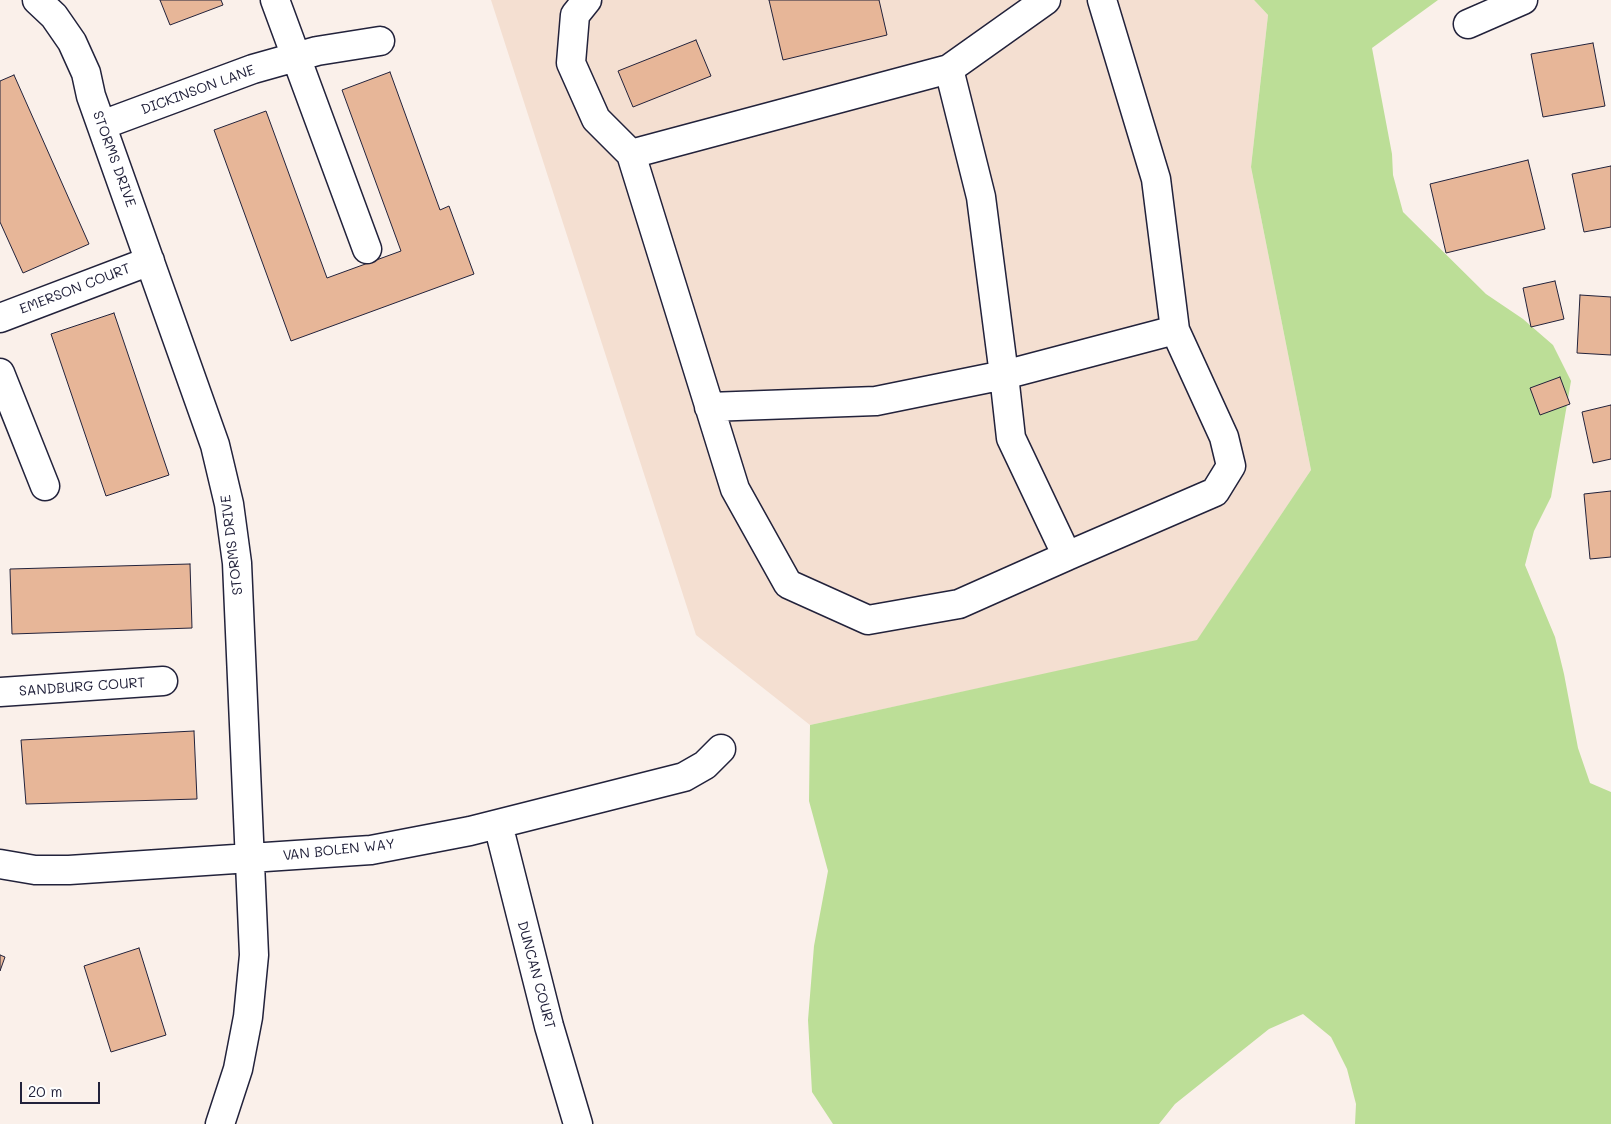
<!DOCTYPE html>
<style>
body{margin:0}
#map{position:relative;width:1611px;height:1124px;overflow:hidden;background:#faf0ea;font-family:Mali,sans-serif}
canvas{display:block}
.scale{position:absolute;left:20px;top:1082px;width:80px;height:22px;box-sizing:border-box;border:2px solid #22223b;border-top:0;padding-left:6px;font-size:15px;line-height:18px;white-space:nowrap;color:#22223b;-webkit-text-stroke:4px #fff;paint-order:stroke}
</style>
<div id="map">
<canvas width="1611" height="1124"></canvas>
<div class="scale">20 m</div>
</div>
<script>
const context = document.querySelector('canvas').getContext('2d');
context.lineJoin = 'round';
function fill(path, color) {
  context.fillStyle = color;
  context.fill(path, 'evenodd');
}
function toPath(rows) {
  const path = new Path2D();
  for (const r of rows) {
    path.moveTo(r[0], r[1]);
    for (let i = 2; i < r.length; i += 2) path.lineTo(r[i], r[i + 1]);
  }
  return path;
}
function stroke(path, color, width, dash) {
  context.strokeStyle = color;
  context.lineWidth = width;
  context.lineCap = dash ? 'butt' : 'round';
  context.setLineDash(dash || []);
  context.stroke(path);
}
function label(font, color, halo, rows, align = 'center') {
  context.font = font + ' Mali,sans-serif';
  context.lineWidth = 4;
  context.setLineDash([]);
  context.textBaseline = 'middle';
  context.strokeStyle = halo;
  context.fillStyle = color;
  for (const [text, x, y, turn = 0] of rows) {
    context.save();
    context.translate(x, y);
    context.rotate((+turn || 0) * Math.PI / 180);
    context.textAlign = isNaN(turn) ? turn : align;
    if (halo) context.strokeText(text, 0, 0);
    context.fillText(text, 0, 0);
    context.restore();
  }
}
const built = toPath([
 [491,0,1254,0,1268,15,1251,167,1311,470,1197,641,810,725,696,635]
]);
const green = toPath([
 [1254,0,1438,0,1372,48,1392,154,1393,175,1403,212,1486,294,1523,319,1553,345,1571,381,1551,497,1534,531,1525,565,1555,637,1564,674,1578,748,1590,783,1611,792,1611,1124,1355,1124,1356,1104,1347,1069,1331,1037,1303,1014,1269,1029,1175,1104,1159,1124,833,1124,812,1092,808,1020,814,946,828,871,809,801,810,725,1197,640,1311,470,1251,167,1268,15]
]);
const building = toPath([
 [160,0,221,0,223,5,170,25,160,0],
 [769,0,879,0,887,35,783,60,769,0],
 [696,40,711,76,633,107,618,71,696,40],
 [1593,43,1605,106,1543,117,1531,54,1593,43],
 [390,72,440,210,449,206,474,274,291,341,214,130,266,111,327,278,401,251,342,90,390,72],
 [14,75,89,244,23,273,0,222,0,81,14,75],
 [1528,160,1545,229,1446,253,1430,184,1528,160],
 [1611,166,1611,227,1584,232,1572,174,1611,166],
 [1555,281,1564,319,1531,327,1523,288,1555,281],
 [1580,295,1611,297,1611,355,1577,353,1580,295],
 [114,313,169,475,106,496,51,334,114,313],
 [1560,377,1570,404,1540,415,1530,388,1560,377],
 [1611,405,1611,459,1593,463,1582,412,1611,405],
 [1611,491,1611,557,1590,559,1584,494,1611,491],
 [190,564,192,628,12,634,10,569,190,564],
 [194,731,197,799,26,804,21,740,194,731],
 [139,948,166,1035,111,1052,84,966,139,948],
 [0,955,5,957,0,971,0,955]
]);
const minor = toPath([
 [37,0,54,16,72,42,86,73,91,96,215,445,229,504,237,563,254,955,248,1017,238,1069,220,1124],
 [275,0,367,249],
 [587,0,575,15,571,63,596,119,631,154,949,69,1046,0],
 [1468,24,1523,0],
 [102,125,253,69,317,51,380,41],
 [631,154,735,489,788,584,868,620,959,604,1067,556,1011,438,1004,375,1175,330,1156,179,1102,0],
 [0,318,150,261],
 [0,373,45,486],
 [709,407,876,401,1004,375,981,197,949,69],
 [1067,556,1215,492,1231,466,1224,437,1175,330],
 [0,692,163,681],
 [498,824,549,1026,578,1124],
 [0,864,35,870,69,870,371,850,470,831,684,777,705,765,721,749]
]);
const streetNames = [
 ["DICKINSON LANE",198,90,-20],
 ["STORMS DRIVE",114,159,70],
 ["EMERSON COURT",75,289,-21],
 ["STORMS DRIVE",232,545,-97],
 ["SANDBURG COURT",82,687,-4],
 ["VAN BOLEN WAY",339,850,-6],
 ["DUNCAN COURT",536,975,75]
];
fill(built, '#f4dfd1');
fill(green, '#bcde97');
fill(building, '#e7b698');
stroke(building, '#22223b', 1);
stroke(minor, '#22223b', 31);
stroke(minor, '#fff', 28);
label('14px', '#22223b', '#fff', streetNames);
</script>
